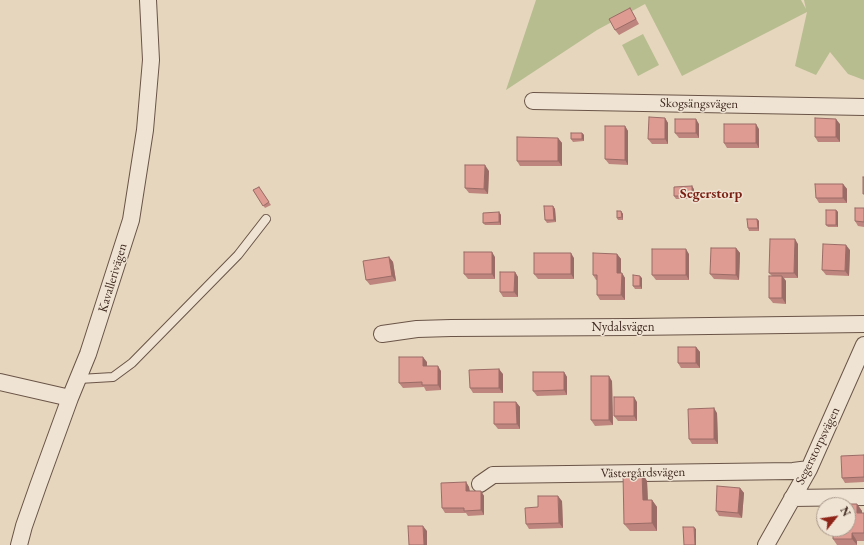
<!DOCTYPE html>
<meta charset="utf-8">
<style>
body{margin:0}
#map{position:relative;width:864px;height:545px;overflow:hidden;background:#e6d6bd;font-family:"EB Garamond",serif}
canvas{display:block}
.north{position:absolute;left:816px;top:497px;width:40px;height:40px;box-sizing:border-box;background:#efe4d4;border:1px solid #a9998c;border-radius:50%;rotate:60deg;font-size:11px;font-weight:700;line-height:16px;text-align:center;color:#402920}
.north::after{content:'';display:block;margin:auto;width:14px;height:18px;background:#8f2418;clip-path:polygon(50% 0,100% 100%,50% 72%,0 100%)}
</style>
<div id="map">
<canvas width="864" height="545"></canvas>
<div class="north">N</div>
</div>
<script>
const context = document.querySelector('canvas').getContext('2d');
context.lineJoin = 'round';
function fill(path, color) {
  context.fillStyle = color;
  context.fill(path, 'evenodd');
}
function toPath(rows) {
  const path = new Path2D();
  for (const r of rows) {
    path.moveTo(r[0], r[1]);
    for (let i = 2; i < r.length; i += 2) path.lineTo(r[i], r[i + 1]);
  }
  return path;
}
function stroke(path, color, width, dash) {
  context.strokeStyle = color;
  context.lineWidth = width;
  context.lineCap = dash ? 'butt' : 'round';
  context.setLineDash(dash || []);
  context.stroke(path);
}
function label(font, color, halo, rows, align = 'center') {
  context.font = font + ' "EB Garamond",serif';
  context.lineWidth = 3;
  context.setLineDash([]);
  context.textBaseline = 'middle';
  context.strokeStyle = halo;
  context.fillStyle = color;
  for (const [text, x, y, turn = 0] of rows) {
    context.save();
    context.translate(x, y);
    context.rotate((+turn || 0) * Math.PI / 180);
    context.textAlign = isNaN(turn) ? turn : align;
    if (halo) context.strokeText(text, 0, 0);
    context.fillText(text, 0, 0);
    context.restore();
  }
}
const green = toPath([
 [536,0,801,0,806,9,804,0,864,0,864,80,848,74,830,52,816,75,795,66,807,12,682,76,645,4,597,30,506,90],
 [643,34,659,65,638,76,622,45]
]);
const service = toPath([
 [79,379,113,377,132,363,238,255,266,219]
]);
const minor = toPath([
 [533,101,864,107],
 [382,334,417,329,451,328,632,327,864,324],
 [0,382,70,398],
 [480,484,493,475,793,471,809,469],
 [792,498,864,497],
 [19,545,24,526,38,486,70,398,88,354,131,220,145,130,151,60,148,0],
 [766,545,809,469,864,345]
]);
const wall = toPath([
 [630,8,639,24,619,35,615,30],
 [665,118,668,123,668,144,652,144,648,139],
 [699,124,699,138,679,138,675,133],
 [840,124,840,142,818,142,815,137],
 [625,126,628,131,628,165,609,164,605,159],
 [759,129,759,148,727,148,724,143],
 [582,133,584,135,584,141,573,142,571,139],
 [558,138,562,143,562,166,520,166,517,161],
 [489,171,488,194,469,193,465,188],
 [843,184,847,189,847,203,819,203,816,198],
 [259,187,271,205,265,208,253,190],
 [694,189,694,199,676,199,674,196],
 [553,206,555,209,556,222,547,223,545,220],
 [864,208,864,227,858,226,855,221],
 [836,210,838,212,838,227,828,227,826,225],
 [621,211,623,214,623,220,618,220,617,218],
 [499,212,501,215,501,225,485,225,483,223],
 [757,219,759,221,759,231,749,231,748,228],
 [798,244,798,278,784,278,786,281,786,304,773,303,769,298,772,276,769,273],
 [736,248,740,253,739,280,714,279,710,274],
 [850,250,849,276,826,275,822,270],
 [617,254,621,259,621,273,622,273,625,278,625,300,600,300,597,295,597,280,596,280,593,275],
 [689,254,689,280,656,280,652,275],
 [389,257,393,262,396,281,370,285,366,280],
 [495,257,495,279,468,279,464,274],
 [574,258,574,279,538,279,534,274],
 [515,272,518,277,518,297,503,297,500,292],
 [642,278,642,289,635,289,633,286],
 [696,347,700,352,700,368,681,368,678,363],
 [427,362,427,366,441,371,441,390,426,391,424,387,403,388,399,383],
 [564,372,567,377,567,395,537,396,533,391],
 [503,374,503,393,473,393,470,388],
 [612,381,613,425,595,426,591,420],
 [516,402,520,407,520,429,498,429,494,424],
 [637,402,637,421,618,421,614,416],
 [717,413,718,444,692,444,689,439],
 [864,455,864,482,845,483,842,478],
 [642,473,647,481,648,500,652,500,657,507,657,531,630,531,624,524],
 [466,482,469,487,470,491,481,491,484,496,484,515,468,516,466,513,445,513,442,508],
 [740,488,744,493,742,518,719,516,716,511],
 [562,501,563,528,529,529,526,524],
 [857,504,862,511,862,513,864,513,864,541,857,541,857,545,837,545,833,539]
]);
const shadedWall = toPath([
 [665,118,668,123,668,144,665,139],
 [696,119,699,124,699,138,696,133],
 [836,119,840,124,840,142,836,137],
 [756,124,759,129,759,148,756,143],
 [625,126,628,131,628,165,625,160],
 [582,133,584,135,584,141,582,139],
 [558,138,562,143,562,166,558,161],
 [485,165,489,171,488,194,484,189],
 [843,184,847,189,847,203,843,198],
 [692,186,694,189,694,199,692,196],
 [553,206,555,209,556,222,554,220],
 [836,210,838,212,838,227,836,225],
 [621,211,623,214,623,220,622,217],
 [499,212,501,215,501,225,499,222],
 [757,219,759,221,759,231,758,228],
 [795,239,798,244,798,278,794,273],
 [846,245,850,250,849,276,845,271],
 [736,248,740,253,739,280,736,275],
 [686,249,689,254,689,280,686,275],
 [492,252,495,257,495,279,492,274],
 [571,253,574,258,574,279,571,274],
 [617,254,621,259,621,278,617,273],
 [389,257,393,262,396,281,392,276],
 [515,272,518,277,518,297,514,292],
 [622,273,625,278,625,300,621,295],
 [640,276,642,278,642,289,640,286],
 [782,276,786,281,786,304,782,298],
 [696,347,700,352,700,368,696,363],
 [423,357,427,362,427,371,423,366],
 [438,366,441,371,441,390,438,385],
 [499,369,503,374,503,393,499,388],
 [564,372,567,377,567,395,564,390],
 [609,376,612,381,613,425,609,420],
 [634,397,637,402,637,421,634,416],
 [516,402,520,407,520,429,517,424],
 [714,408,717,413,718,444,714,439],
 [642,473,647,481,648,507,643,500],
 [466,482,469,487,470,497,466,491],
 [740,488,744,493,742,518,738,513],
 [481,491,484,496,484,515,481,510],
 [558,496,562,501,563,528,559,523],
 [652,500,657,507,657,531,652,523],
 [857,504,862,511,862,520,857,513],
 [423,526,427,531,427,545,424,545],
 [694,527,696,529,696,545,695,545],
 [852,533,857,541,857,545,852,539]
]);
const building = toPath([
 [630,8,636,19,615,30,609,19,630,8],
 [649,117,665,118,665,139,648,139,649,117],
 [815,118,836,119,836,137,815,137,815,118],
 [675,119,696,119,696,133,675,133,675,119],
 [724,124,756,124,756,143,724,143,724,124],
 [605,126,625,126,625,160,605,159,605,126],
 [571,133,582,133,582,139,571,139,571,133],
 [517,137,558,138,558,161,517,161,517,137],
 [465,165,485,165,484,189,465,188,465,165],
 [863,177,864,177,864,194,863,194,863,177],
 [815,184,843,184,843,198,816,198,815,184],
 [692,186,692,196,674,196,674,187,692,186],
 [259,187,269,202,263,206,253,190,259,187],
 [544,206,553,206,554,220,545,220,544,206],
 [855,208,864,208,864,222,855,221,855,208],
 [826,210,836,210,836,225,826,225,826,210],
 [617,211,621,211,622,217,617,218,617,211],
 [499,212,499,222,483,223,483,213,499,212],
 [747,219,757,219,758,228,748,228,747,219],
 [770,239,795,239,794,273,769,273,770,239],
 [823,244,846,245,845,271,822,270,823,244],
 [711,248,736,248,736,275,710,274,711,248],
 [652,249,686,249,686,275,652,275,652,249],
 [464,252,492,252,492,274,464,274,464,252],
 [534,253,571,253,571,274,534,274,534,253],
 [593,253,617,254,617,273,622,273,621,295,597,295,597,275,593,275,593,253],
 [389,257,392,276,366,280,363,261,389,257],
 [500,272,515,272,514,292,500,292,500,272],
 [633,275,640,276,640,286,633,286,633,275],
 [769,276,782,276,782,298,769,298,769,276],
 [678,347,696,347,696,363,678,363,678,347],
 [399,357,423,357,423,366,438,366,438,385,422,385,422,382,399,383,399,357],
 [499,369,499,388,470,388,469,370,499,369],
 [533,372,564,372,564,390,533,391,533,372],
 [591,376,609,376,609,420,591,420,591,376],
 [614,397,634,397,634,416,614,416,614,397],
 [494,402,516,402,517,424,494,424,494,402],
 [714,408,714,439,689,439,688,409,714,408],
 [864,455,864,477,842,478,841,456,864,455],
 [642,473,643,500,652,500,652,523,624,524,623,474,642,473],
 [466,482,466,491,481,491,481,510,464,511,464,508,442,508,441,483,466,482],
 [717,486,740,488,738,513,716,511,717,486],
 [538,496,558,496,559,523,526,524,525,508,538,507,538,496],
 [832,504,857,504,857,513,864,513,864,533,852,533,852,539,833,539,833,529,848,529,848,505,833,505,832,504],
 [408,526,423,526,424,545,409,545,408,526],
 [683,527,694,527,695,545,684,545,683,527]
]);
const streetNames = [
 ["Skogsängsvägen",699,104,1],
 ["Kavallerivägen",113,278,-73],
 ["Nydalsvägen",623,327],
 ["Segerstorpsvägen",818,446,-64],
 ["Västergårdsvägen",643,473,-1]
];
const neighbourhoodNames = [
 ["Segerstorp",711,194]
];
fill(green, '#b7bd8f');
stroke(service, '#6a5447', 10);
stroke(minor, '#6a5447', 18);
stroke(service, '#efe4d4', 8);
stroke(minor, '#efe4d4', 16);
fill(wall, '#be857e');
fill(shadedWall, '#9b6c66');
fill(building, '#dd9b92');
stroke(building, '#9b6c66', 1);
label('13px', '#402920', '#efe4d4', streetNames);
label('bold 14px', '#7a1f14', '#efe4d4', neighbourhoodNames);
</script>
